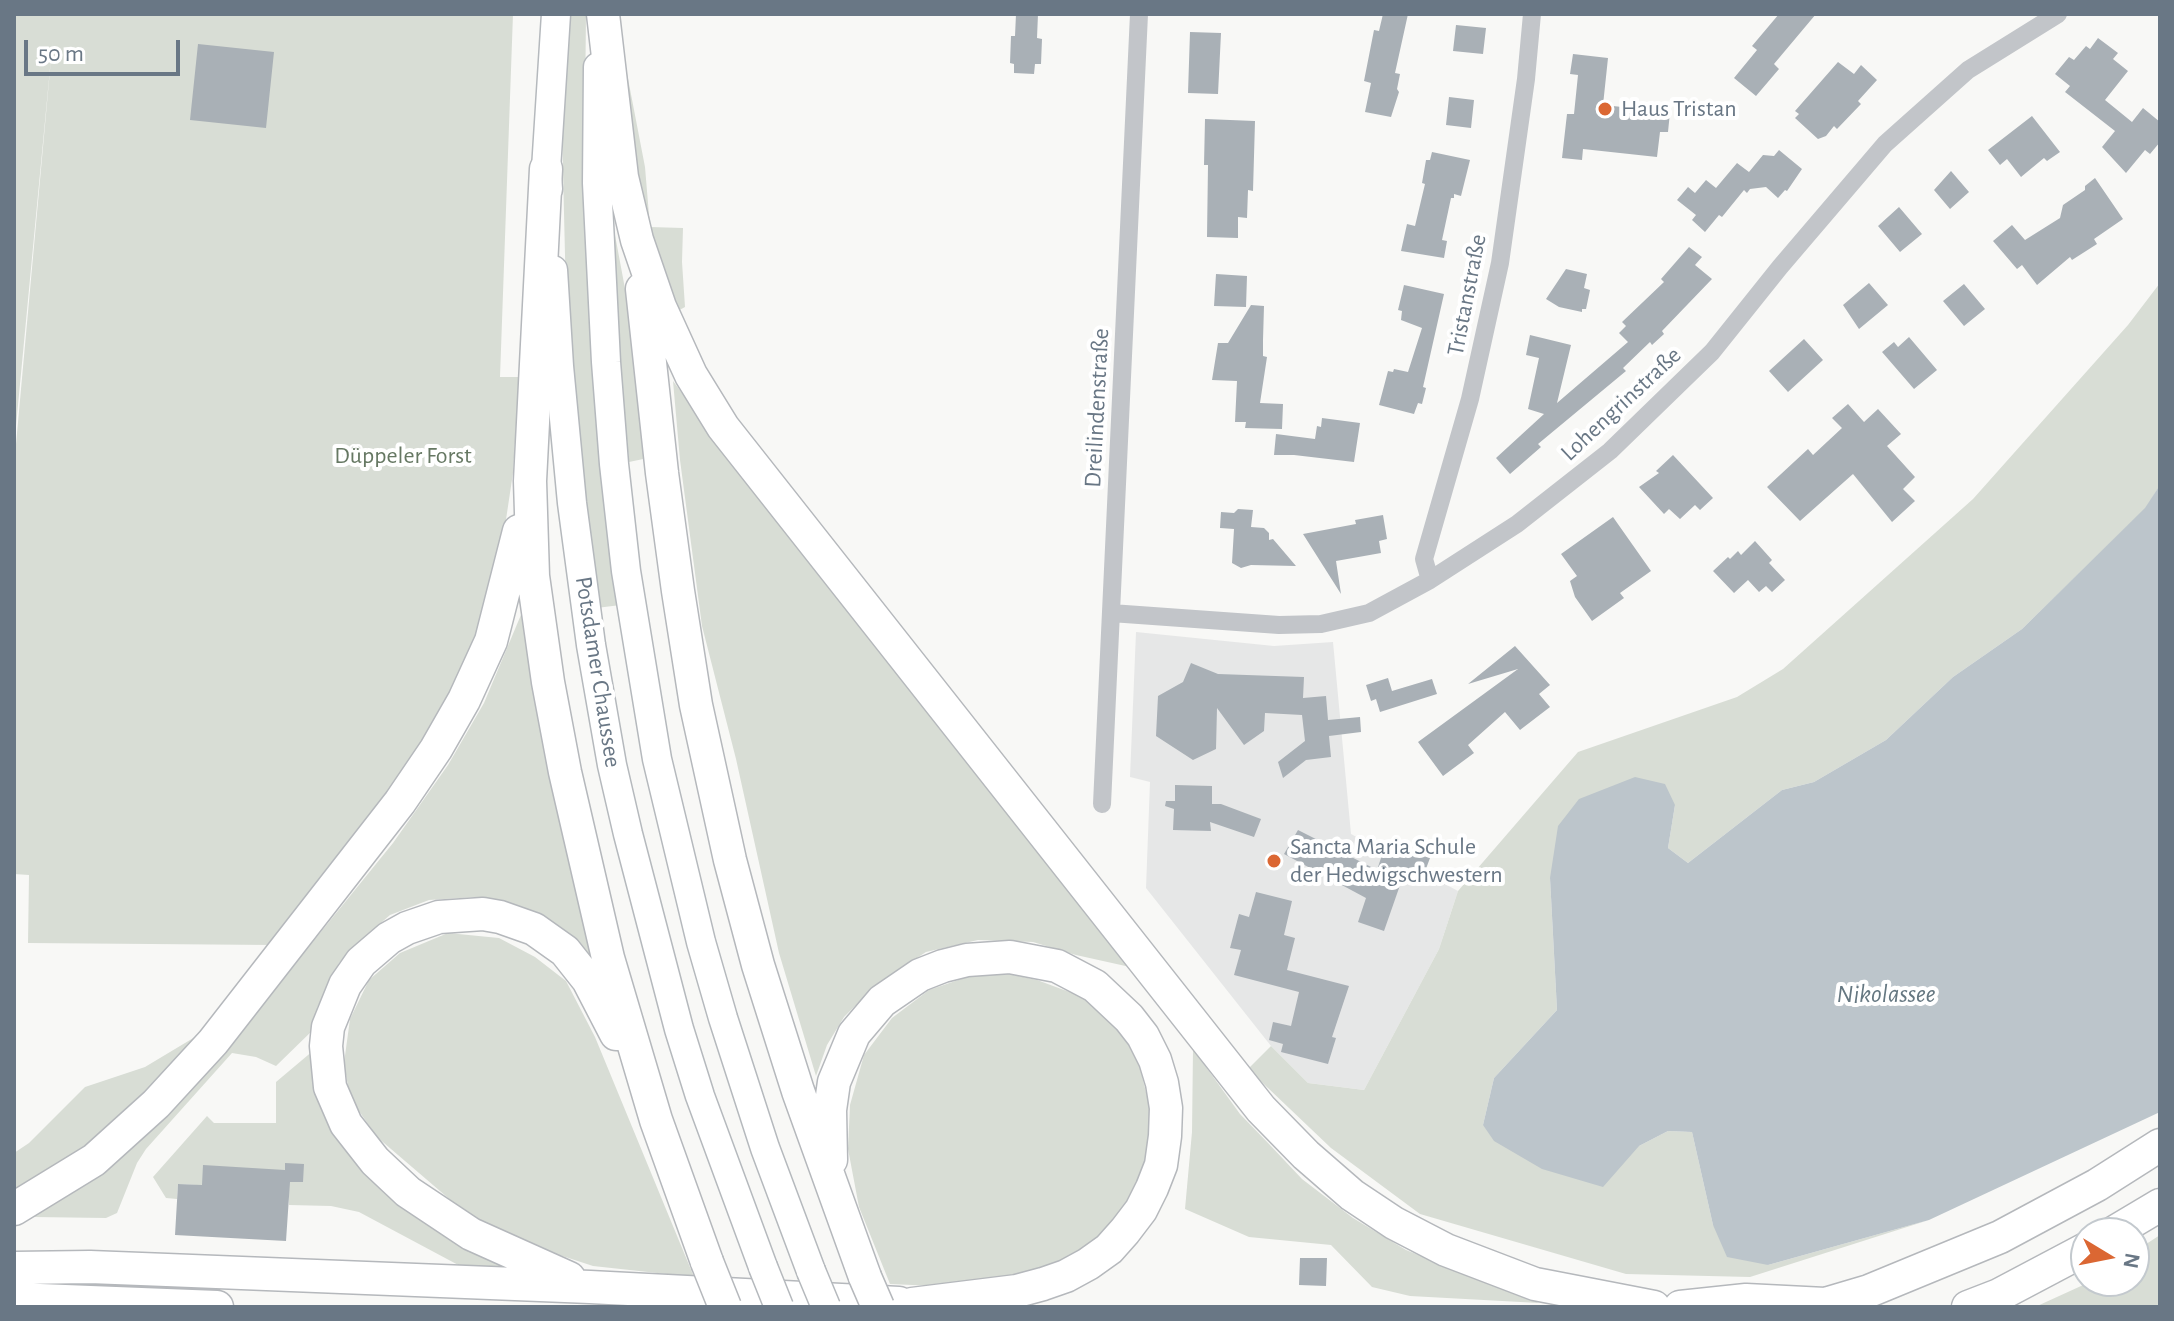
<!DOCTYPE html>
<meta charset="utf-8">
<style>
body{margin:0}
#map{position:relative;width:2174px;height:1321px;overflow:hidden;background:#f8f8f6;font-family:"Alegreya Sans",sans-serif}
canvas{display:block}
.frame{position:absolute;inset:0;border:16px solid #697785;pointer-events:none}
.north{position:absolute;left:2070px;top:1217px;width:80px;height:80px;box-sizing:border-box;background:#fff;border:2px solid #c3c9ce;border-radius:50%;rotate:100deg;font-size:22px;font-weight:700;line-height:32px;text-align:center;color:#697785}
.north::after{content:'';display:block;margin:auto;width:28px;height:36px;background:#db6733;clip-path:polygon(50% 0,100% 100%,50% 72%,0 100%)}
.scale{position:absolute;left:24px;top:40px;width:156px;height:36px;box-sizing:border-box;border:4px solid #697785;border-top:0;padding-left:10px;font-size:24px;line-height:28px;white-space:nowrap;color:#697785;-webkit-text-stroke:6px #fff;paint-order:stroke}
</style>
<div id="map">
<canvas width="2174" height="1321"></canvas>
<div class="frame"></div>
<div class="north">N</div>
<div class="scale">50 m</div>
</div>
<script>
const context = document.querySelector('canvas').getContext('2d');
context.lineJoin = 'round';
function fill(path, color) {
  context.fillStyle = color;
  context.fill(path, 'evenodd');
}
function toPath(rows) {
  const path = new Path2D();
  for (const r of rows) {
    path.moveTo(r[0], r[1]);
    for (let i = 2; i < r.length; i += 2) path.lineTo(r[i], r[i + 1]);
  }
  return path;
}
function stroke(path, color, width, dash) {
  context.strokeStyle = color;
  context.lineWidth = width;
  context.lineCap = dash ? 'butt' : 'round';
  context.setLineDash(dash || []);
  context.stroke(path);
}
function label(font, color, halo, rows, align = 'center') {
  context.font = font + ' "Alegreya Sans",sans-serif';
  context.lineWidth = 8;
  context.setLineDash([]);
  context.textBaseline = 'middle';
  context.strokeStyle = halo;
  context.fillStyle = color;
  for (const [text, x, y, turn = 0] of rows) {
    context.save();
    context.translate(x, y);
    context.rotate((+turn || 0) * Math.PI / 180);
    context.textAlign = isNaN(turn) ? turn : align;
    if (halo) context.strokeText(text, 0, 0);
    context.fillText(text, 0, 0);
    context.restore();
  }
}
const built = toPath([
 [1136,632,1274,646,1333,642,1351,834,1458,891,1439,949,1364,1090,1308,1083,1271,1046,1146,888,1150,782,1130,777]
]);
const green = toPath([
 [14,14,513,14,500,377,519,377,513,473,499,566,480,630,454,691,414,758,273,945,28,943,29,875,14,874,14,466,53,37,14,447],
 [566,14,586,14,585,108,621,605,596,608,567,339,562,129],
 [624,58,645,167,650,227,683,228,682,262,685,307,674,313,643,228],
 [615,235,634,337,648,458,629,462,621,371,613,237],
 [2160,283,2160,485,2146,508,2022,629,1953,677,1886,740,1814,782,1782,790,1688,863,1668,848,1675,805,1550,878,1557,1010,1494,1078,1483,1125,1639,1146,1668,1131,1692,1132,1713,1225,1768,1265,1929,1220,1750,1277,1626,1274,1420,1214,1331,1148,1248,1069,1271,1046,1308,1083,1364,1090,1439,949,1458,891,1578,752,1737,697,1783,669,1973,499,2128,325],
 [673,381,786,532,1130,967,1076,955,1033,942,978,940,926,952,877,984,844,1017,827,1045,816,1076,779,953,736,759,702,626,680,460],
 [523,610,595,961,554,923,513,905,476,897,429,900,390,915,351,949,339,963,317,1008,315,1028,276,1066,256,1057,232,1053,146,1149,137,1163,117,1213,106,1218,34,1217,33,1214,105,1170,155,1126,264,1002,393,843,448,765,484,703],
 [448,933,499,938,535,957,566,981,595,1037,694,1277,593,1266,538,1248,468,1215,377,1137,350,1098,344,1063,350,1019,369,980,400,953],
 [1009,974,1037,980,1083,997,1107,1017,1124,1037,1138,1060,1149,1104,1149,1145,1141,1178,1128,1206,1099,1241,1067,1263,1025,1277,957,1287,890,1284,859,1207,848,1149,850,1105,864,1055,892,1018,929,990,970,976],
 [200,1034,125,1116,81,1152,14,1192,14,1153,29,1143,85,1087,145,1067],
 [1193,1049,1240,1114,1269,1144,1302,1179,1353,1218,1406,1250,1539,1303,1410,1296,1372,1287,1331,1245,1249,1237,1185,1209,1192,1132],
 [314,1050,311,1061,314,1092,328,1123,350,1156,383,1190,500,1263,499,1268,462,1267,359,1212,331,1206,289,1205,289,1190,178,1184,177,1199,166,1198,153,1177,207,1116,214,1123,276,1123,276,1082],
 [2160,1235,2160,1307,2035,1307,2092,1281,2134,1281,2134,1252]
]);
const water = toPath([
 [2160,485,2160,1112,1929,1220,1768,1265,1727,1257,1713,1225,1692,1132,1668,1131,1639,1146,1603,1187,1542,1169,1494,1141,1483,1125,1494,1078,1557,1010,1550,878,1558,826,1579,799,1635,777,1665,784,1675,805,1668,848,1688,863,1782,790,1814,782,1886,740,1953,677,2022,629,2145,508]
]);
const building = toPath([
 [1016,14,1038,14,1037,38,1042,39,1041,64,1035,64,1034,74,1014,73,1014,64,1010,63,1011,36,1015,36],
 [1383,14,1408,14,1395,73,1400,74,1397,89,1399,92,1391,117,1365,112,1371,83,1364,81,1374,30,1379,31],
 [1779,14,1816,14,1774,64,1779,69,1756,96,1734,78,1757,50,1752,46],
 [1456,25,1486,28,1483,54,1453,51],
 [1190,32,1221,33,1218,94,1188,93],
 [2098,38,2118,53,2113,59,2128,71,2105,100,2132,122,2143,108,2160,122,2160,142,2150,154,2145,150,2126,173,2102,147,2115,131,2065,92,2070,86,2055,74,2069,57,2074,60,2086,46,2090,49],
 [198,44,274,52,266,128,190,120],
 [1573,54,1608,58,1603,105,1670,112,1668,132,1660,132,1657,157,1583,149,1582,160,1562,158,1567,114,1574,114,1578,75,1570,74],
 [1838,62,1854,74,1861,65,1877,80,1858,101,1861,104,1837,129,1834,126,1826,136,1818,139,1795,118,1799,114,1795,111],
 [1449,97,1474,100,1471,128,1446,125],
 [2032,116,2060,152,2047,161,2044,158,2021,177,2007,159,2000,165,1988,150],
 [1205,119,1255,121,1253,191,1248,190,1247,218,1238,217,1238,238,1207,237,1208,165,1204,165],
 [1779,150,1802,169,1787,191,1785,190,1778,198,1766,187,1750,189,1747,193,1744,190,1722,217,1719,215,1705,232,1692,220,1696,215,1677,200,1688,187,1695,193,1706,180,1716,188,1737,163,1749,172,1763,155,1774,156],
 [1432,152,1470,160,1461,196,1454,194,1454,198,1451,198,1442,240,1447,241,1444,258,1401,251,1407,224,1415,226,1425,184,1422,183,1426,160,1430,160],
 [1951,171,1969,192,1950,209,1934,190],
 [2095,178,2123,219,2094,239,2097,244,2072,260,2070,257,2037,285,2022,265,2017,269,1993,241,2012,225,2025,240,2060,218,2063,205,2085,190,2085,186],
 [1899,207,1922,234,1900,252,1878,226],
 [1689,247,1702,257,1695,265,1712,279,1662,331,1664,334,1652,345,1650,342,1623,368,1626,371,1538,444,1541,447,1510,474,1496,458,1544,414,1528,409,1539,358,1526,355,1530,335,1571,345,1557,403,1628,342,1619,333,1626,326,1622,322,1664,282,1661,279],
 [1566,269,1587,274,1584,288,1590,290,1586,309,1582,309,1582,312,1559,307,1546,299],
 [1216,274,1247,276,1246,307,1214,306],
 [1869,283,1888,305,1859,329,1843,305],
 [1964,284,1985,309,1964,326,1943,301],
 [1404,285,1444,294,1423,387,1426,388,1422,404,1418,403,1414,414,1379,405,1388,371,1393,372,1394,369,1408,372,1422,328,1401,320,1402,311,1398,310],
 [1251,305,1264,306,1263,340,1263,356,1267,357,1260,403,1283,404,1282,429,1245,428,1246,422,1235,422,1237,381,1212,380,1218,343,1228,343],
 [1909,337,1937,370,1914,389,1882,352,1894,342,1898,347],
 [1804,339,1823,360,1788,392,1769,371],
 [1848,404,1864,422,1878,409,1901,434,1887,446,1915,477,1903,489,1915,501,1892,522,1853,474,1800,521,1767,487,1808,449,1813,455,1842,428,1832,418],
 [1322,418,1360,423,1354,462,1294,455,1274,455,1276,434,1315,439,1317,426,1321,427],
 [1673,455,1713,498,1700,510,1695,505,1680,519,1669,509,1664,514,1639,487,1659,473,1656,471],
 [1238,509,1253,510,1251,527,1264,528,1269,533,1269,540,1273,539,1296,566,1251,565,1241,568,1232,563,1234,529,1220,528,1221,512,1234,513],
 [1383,515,1387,539,1379,541,1381,553,1336,561,1341,594,1303,534,1356,524,1355,520],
 [1613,517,1651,571,1620,593,1624,598,1592,621,1575,597,1570,581,1577,576,1561,554],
 [1755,541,1772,560,1769,563,1785,580,1772,592,1766,586,1759,592,1748,580,1734,593,1713,571,1728,557,1730,559,1738,551,1741,555],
 [1515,646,1550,685,1539,694,1550,707,1520,730,1505,712,1468,745,1474,753,1443,776,1418,742,1518,669,1468,684],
 [1191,663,1218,674,1304,677,1303,698,1326,696,1328,720,1360,717,1361,732,1329,736,1331,757,1306,760,1283,778,1278,762,1305,741,1302,715,1265,713,1264,731,1244,745,1217,708,1216,749,1193,760,1156,736,1158,696,1183,682],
 [1388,678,1392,691,1432,679,1437,694,1380,712,1376,699,1371,701,1366,685],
 [1175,785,1212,786,1212,804,1221,804,1261,819,1254,837,1210,822,1211,831,1173,830,1174,809,1165,806,1166,801,1175,801],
 [1298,830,1377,870,1386,843,1430,858,1424,874,1406,868,1384,931,1358,922,1366,898,1284,854],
 [1256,892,1292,901,1284,935,1295,938,1287,970,1349,986,1332,1037,1336,1038,1328,1064,1281,1052,1283,1044,1269,1040,1273,1022,1291,1026,1299,992,1234,975,1241,950,1230,948,1239,914,1249,917],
 [285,1163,304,1164,303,1182,290,1182,286,1241,175,1235,178,1184,202,1185,203,1165,285,1170],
 [1300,1258,1327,1258,1326,1286,1299,1285]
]);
const street = toPath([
 [1430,580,1424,559,1470,399,1500,263,1526,79,1532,14],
 [1111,613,1279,625,1321,624,1369,613,1430,580,1517,524,1610,451,1712,352,1780,267,1885,144,1968,70,2058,14],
 [1102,804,1139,14]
]);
const primary = toPath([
 [598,67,597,183,606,362,614,464,626,571,657,759,701,942,723,1018,765,1148,811,1271],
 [548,189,546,169,556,14],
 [553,270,559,366,572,503,591,645,612,765,628,834,679,1029,700,1096,763,1267]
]);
const highway = toPath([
 [603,14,622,177,637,240,660,307,691,375,723,427,1261,1109,1306,1155,1352,1195,1394,1223,1446,1250,1535,1284,1654,1307],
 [546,169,530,481,533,576,548,682,565,772,608,958,656,1120,707,1262],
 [642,289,662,473,678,591,696,705,730,860,758,965,798,1091,865,1277],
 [831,1160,830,1110,834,1082,854,1034,882,1001,920,975,943,966,967,960,1010,957,1057,966,1095,986,1129,1018,1143,1036,1155,1060,1162,1083,1166,1108,1165,1136,1161,1165,1152,1188,1141,1210,1125,1231,1109,1249,1088,1264,1066,1276,1043,1284,1017,1291,912,1304],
 [14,1209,94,1160,156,1104,213,1042,400,802,436,749,464,700,491,641,519,531],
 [2113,1233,2160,1205],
 [14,1268,90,1267,167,1270,590,1287,899,1303],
 [569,1278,471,1234,408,1192,375,1161,346,1124,330,1087,326,1046,328,1027,345,985,361,962,389,938,407,928,439,917,483,914,500,917,534,929,565,951,588,980,616,1034],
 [14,1299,217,1307],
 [1680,1307,1746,1300,1825,1304],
 [1815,1307,1869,1291,2000,1237,2097,1185,2160,1145],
 [1968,1307,1999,1295,2086,1249]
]);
const primaryBridge = toPath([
 [763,1267,779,1307],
 [811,1271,826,1307]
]);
const highwayBridge = toPath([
 [707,1262,725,1307],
 [865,1277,878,1307]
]);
const markers = [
 [1605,109,8,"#db6733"],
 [1274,861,8,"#db6733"]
];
const poiNames = [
 ["Haus Tristan",1621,109],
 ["Sancta Maria Schule",1290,847],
 ["der Hedwigschwestern",1290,875]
];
const streetNames = [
 ["Tristanstraße",1467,295,-79],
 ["Lohengrinstraße",1621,404,-43],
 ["Dreilindenstraße",1097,408,-87],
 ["Potsdamer Chaussee",598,672,81]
];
const parkNames = [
 ["Düppeler Forst",403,456]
];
const waterNames = [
 ["Nikolassee",1886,994]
];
fill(built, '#e6e7e7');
fill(green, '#d8ddd5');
fill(water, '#bcc5cb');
fill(building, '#a9b0b6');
stroke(primary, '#b5b9bd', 31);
stroke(highway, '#b5b8bc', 35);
stroke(street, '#c2c5c9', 18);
stroke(primary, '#fff', 28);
stroke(highway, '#fff', 32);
stroke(primaryBridge, '#b5b9bd', 31, []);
stroke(highwayBridge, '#b5b8bc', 35, []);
stroke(primaryBridge, '#fff', 28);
stroke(highwayBridge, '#fff', 32);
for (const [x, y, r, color] of markers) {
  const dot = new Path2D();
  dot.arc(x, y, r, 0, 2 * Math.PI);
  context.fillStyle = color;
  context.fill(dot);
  stroke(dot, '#fff', 3);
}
label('24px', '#697785', '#fff', poiNames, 'left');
label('24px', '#697785', '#fff', streetNames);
label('24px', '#667863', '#fff', parkNames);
label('italic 26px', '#657781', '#fff', waterNames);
</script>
